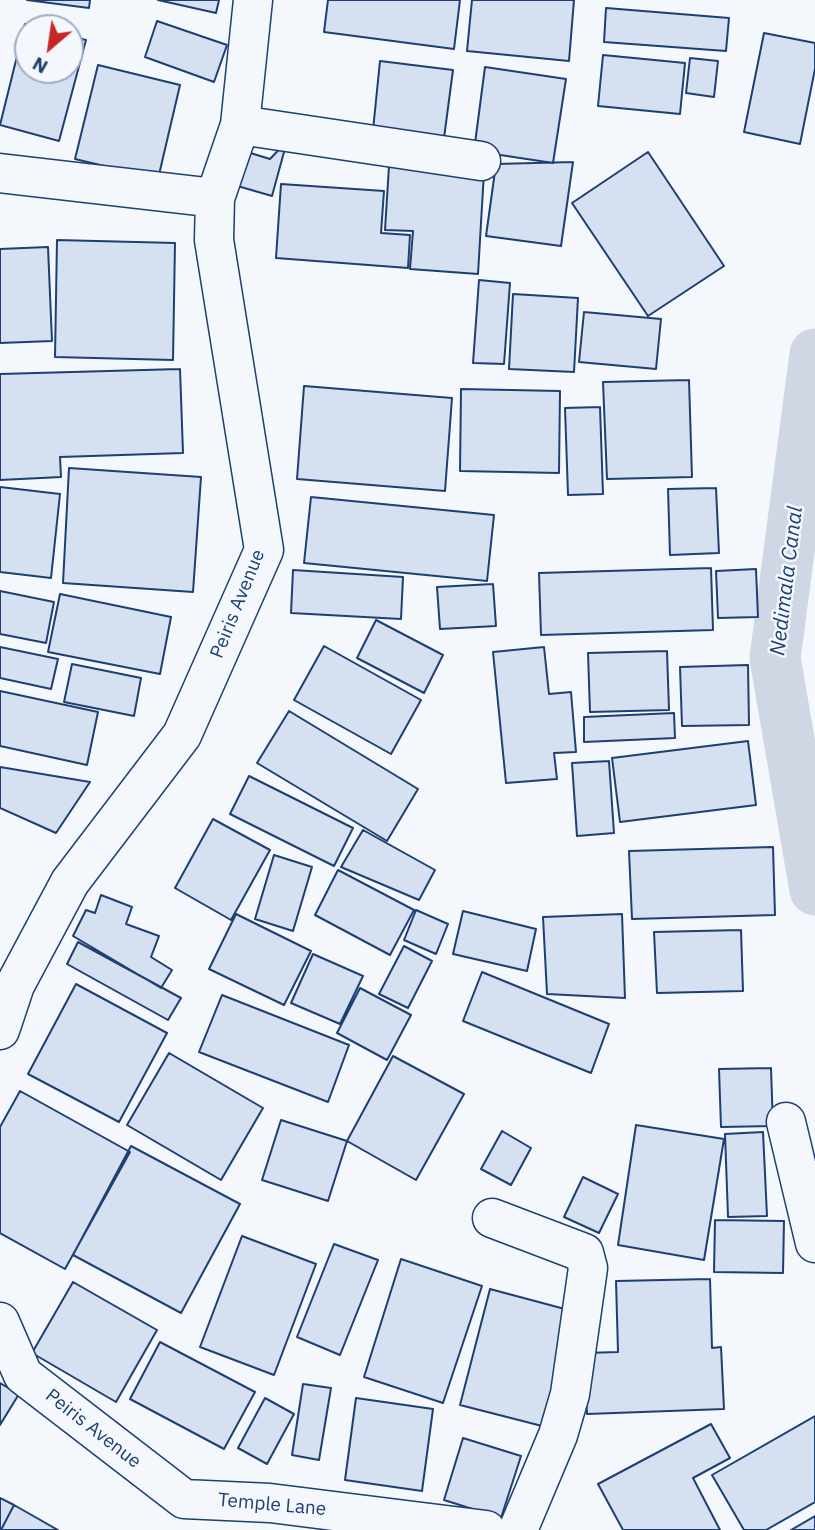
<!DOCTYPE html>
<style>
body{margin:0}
#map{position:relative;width:815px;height:1530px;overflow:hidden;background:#f4f7fb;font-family:"IBM Plex Sans",sans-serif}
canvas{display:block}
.north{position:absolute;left:14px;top:14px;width:70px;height:70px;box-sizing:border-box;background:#f4f7fb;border:2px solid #9eadc5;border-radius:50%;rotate:209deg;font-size:19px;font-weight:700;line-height:28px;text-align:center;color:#1d3f73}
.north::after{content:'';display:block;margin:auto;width:24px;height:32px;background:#c62828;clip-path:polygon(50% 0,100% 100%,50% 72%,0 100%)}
</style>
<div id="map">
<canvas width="815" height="1530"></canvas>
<div class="north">N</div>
</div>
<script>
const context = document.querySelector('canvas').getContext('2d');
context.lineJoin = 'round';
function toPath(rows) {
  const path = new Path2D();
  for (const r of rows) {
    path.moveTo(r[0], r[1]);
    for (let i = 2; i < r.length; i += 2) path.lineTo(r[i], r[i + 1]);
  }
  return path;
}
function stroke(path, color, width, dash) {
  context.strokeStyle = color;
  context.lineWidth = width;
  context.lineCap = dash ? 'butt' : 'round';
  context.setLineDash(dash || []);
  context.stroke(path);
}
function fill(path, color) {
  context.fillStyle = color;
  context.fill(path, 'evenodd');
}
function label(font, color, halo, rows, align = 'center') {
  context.font = font + ' "IBM Plex Sans",sans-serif';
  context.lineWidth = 5;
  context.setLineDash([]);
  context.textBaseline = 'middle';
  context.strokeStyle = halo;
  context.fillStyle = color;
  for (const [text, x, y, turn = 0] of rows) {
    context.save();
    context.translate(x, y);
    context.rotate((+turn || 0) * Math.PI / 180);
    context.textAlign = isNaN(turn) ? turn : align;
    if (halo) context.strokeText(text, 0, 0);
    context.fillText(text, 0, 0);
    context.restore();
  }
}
const canal = toPath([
 [815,354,775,658,815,890]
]);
const building = toPath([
 [27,0,90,0,89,8,27,0],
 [158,0,219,0,216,13,158,0],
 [328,0,460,0,454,49,324,32,328,0],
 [472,0,574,0,569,61,467,51,472,0],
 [606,8,729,18,726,51,604,42,606,8],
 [157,21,227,45,214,82,145,57,157,21],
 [25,24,41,28,28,28,28,70,70,70,70,36,86,40,59,141,0,125,25,24],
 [764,33,815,43,815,69,800,144,744,132,764,33],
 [603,55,685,63,680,114,598,106,603,55],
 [690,58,718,61,714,97,686,93,690,58],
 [380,61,453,70,444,138,373,130,380,61],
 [98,65,180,85,158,179,75,159,98,65],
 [485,67,566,79,553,163,474,151,485,67],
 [287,141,272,196,234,185,244,151,270,159,287,141],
 [648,152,724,266,648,316,572,203,648,152],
 [573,162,561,246,486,236,496,164,573,162],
 [389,166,484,172,478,274,410,269,413,231,385,230,389,166],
 [281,184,384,191,381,233,410,235,408,268,276,258,281,184],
 [57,240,175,243,173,360,55,357,57,240],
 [48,247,52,341,0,343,0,249,48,247],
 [479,280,510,283,504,364,473,363,479,280],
 [513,294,578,298,574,372,509,369,513,294],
 [584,312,661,319,656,369,579,362,584,312],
 [180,369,183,453,60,457,61,477,0,480,0,374,180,369],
 [689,380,692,477,607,479,603,382,689,380],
 [304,386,452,398,445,491,297,479,304,386],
 [461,389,560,391,559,473,460,471,461,389],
 [600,407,603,494,568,495,565,408,600,407],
 [69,468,201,477,193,592,63,583,69,468],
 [0,487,60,494,51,578,0,572,0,487],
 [716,488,719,553,670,555,668,489,716,488],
 [311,497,494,515,487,581,304,563,311,497],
 [711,568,713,630,541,635,539,573,711,568],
 [756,569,758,617,718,618,716,571,756,569],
 [293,570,403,577,401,619,291,613,293,570],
 [493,584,496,626,440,629,437,587,493,584],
 [0,591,54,602,46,643,0,634,0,591],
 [60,594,171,617,160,674,48,652,60,594],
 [376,620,443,655,424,693,357,658,376,620],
 [324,646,421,700,391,754,294,700,324,646],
 [0,647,58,659,51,689,0,678,0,647],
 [544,647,549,694,571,692,576,752,554,753,557,779,506,783,493,652,544,647],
 [667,651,669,710,590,712,588,653,667,651],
 [72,664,141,678,134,716,64,702,72,664],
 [748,665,749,725,682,726,680,667,748,665],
 [0,691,98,712,87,765,0,746,0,691],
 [289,711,418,789,387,841,257,763,289,711],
 [674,713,675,738,584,742,584,717,674,713],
 [748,741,756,805,620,822,612,758,748,741],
 [609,761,614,833,577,836,572,763,609,761],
 [0,767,90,782,56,833,0,808,0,767],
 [249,776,353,828,334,866,230,814,249,776],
 [213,819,270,850,231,920,175,888,213,819],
 [363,830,435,870,419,900,341,867,363,830],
 [773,847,775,915,632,919,629,851,773,847],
 [274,855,312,867,293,931,255,919,274,855],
 [338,870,414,910,390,955,315,915,338,870],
 [101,895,132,907,126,924,159,936,151,957,172,970,161,988,73,936,86,910,95,913,101,895],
 [416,910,448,924,436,954,404,940,416,910],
 [463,911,536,929,527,971,453,954,463,911],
 [236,914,311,951,284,1005,209,969,236,914],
 [622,914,625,998,547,994,543,917,622,914],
 [741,930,743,991,657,993,654,932,741,930],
 [78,942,181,998,168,1020,67,964,78,942],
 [404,946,432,961,408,1008,379,994,404,946],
 [313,954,363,976,340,1024,291,1003,313,954],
 [482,972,609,1024,591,1073,463,1021,482,972],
 [76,984,167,1033,119,1122,28,1074,76,984],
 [360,988,411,1015,387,1060,337,1033,360,988],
 [222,995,349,1045,328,1102,199,1052,222,995],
 [169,1053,263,1108,221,1180,127,1125,169,1053],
 [393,1056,464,1094,416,1180,347,1141,393,1056],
 [771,1068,773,1126,721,1127,719,1069,771,1068],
 [20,1091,130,1152,65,1269,0,1233,0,1127,20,1091],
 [281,1120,347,1141,328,1201,262,1180,281,1120],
 [636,1125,724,1139,704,1260,618,1245,636,1125],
 [502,1131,531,1148,511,1185,481,1169,502,1131],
 [763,1132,767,1216,728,1217,725,1134,763,1132],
 [131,1146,240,1204,181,1313,73,1255,131,1146],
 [583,1177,618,1194,599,1233,564,1217,583,1177],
 [715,1220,784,1221,783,1273,714,1272,715,1220],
 [242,1236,316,1264,274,1375,200,1347,242,1236],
 [334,1244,378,1260,340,1355,297,1337,334,1244],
 [401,1259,482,1286,443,1403,364,1377,401,1259],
 [710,1279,712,1348,721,1347,724,1409,587,1414,584,1353,618,1352,616,1281,710,1279],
 [73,1282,157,1330,116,1402,32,1353,73,1282],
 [490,1289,576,1312,546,1427,460,1405,490,1289],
 [160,1342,255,1392,224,1449,130,1399,160,1342],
 [0,1383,19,1394,0,1425,0,1383],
 [303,1384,331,1388,319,1460,292,1455,303,1384],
 [265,1398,294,1414,267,1464,238,1448,265,1398],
 [356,1398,433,1409,422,1491,345,1480,356,1398],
 [815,1416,815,1502,766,1530,744,1530,712,1475,815,1416],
 [711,1424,730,1458,693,1478,720,1530,623,1530,598,1484,711,1424],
 [463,1438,521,1456,501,1518,444,1500,463,1438],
 [0,1498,14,1505,1,1530,0,1530,0,1498],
 [14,1505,58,1530,1,1530,14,1505],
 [815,1516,815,1530,791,1530,815,1516]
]);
const minor = toPath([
 [240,125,481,161],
 [0,173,215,198],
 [0,1030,15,985,70,882,182,735,264,550,214,240,215,198,240,125,253,0],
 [786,1122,815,1243],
 [492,1218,584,1253,588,1268,570,1394,558,1435,518,1530],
 [0,1322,23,1375,184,1499],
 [184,1499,270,1503,486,1530]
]);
const streetNames = [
 ["Peiris Avenue",238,604,-68],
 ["Peiris Avenue",93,1429,38],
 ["Temple Lane",272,1505,5]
];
const waterNames = [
 ["Nedimala Canal",787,581,-83]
];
stroke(canal, '#cfd7e4', 51);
fill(building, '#d5e0f0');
stroke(building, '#1d3f73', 2);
stroke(minor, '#1d3f73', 41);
stroke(minor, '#f4f7fb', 38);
label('19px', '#1d3f73', '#f4f7fb', streetNames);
label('italic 21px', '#1d3f73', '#f4f7fb', waterNames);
</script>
